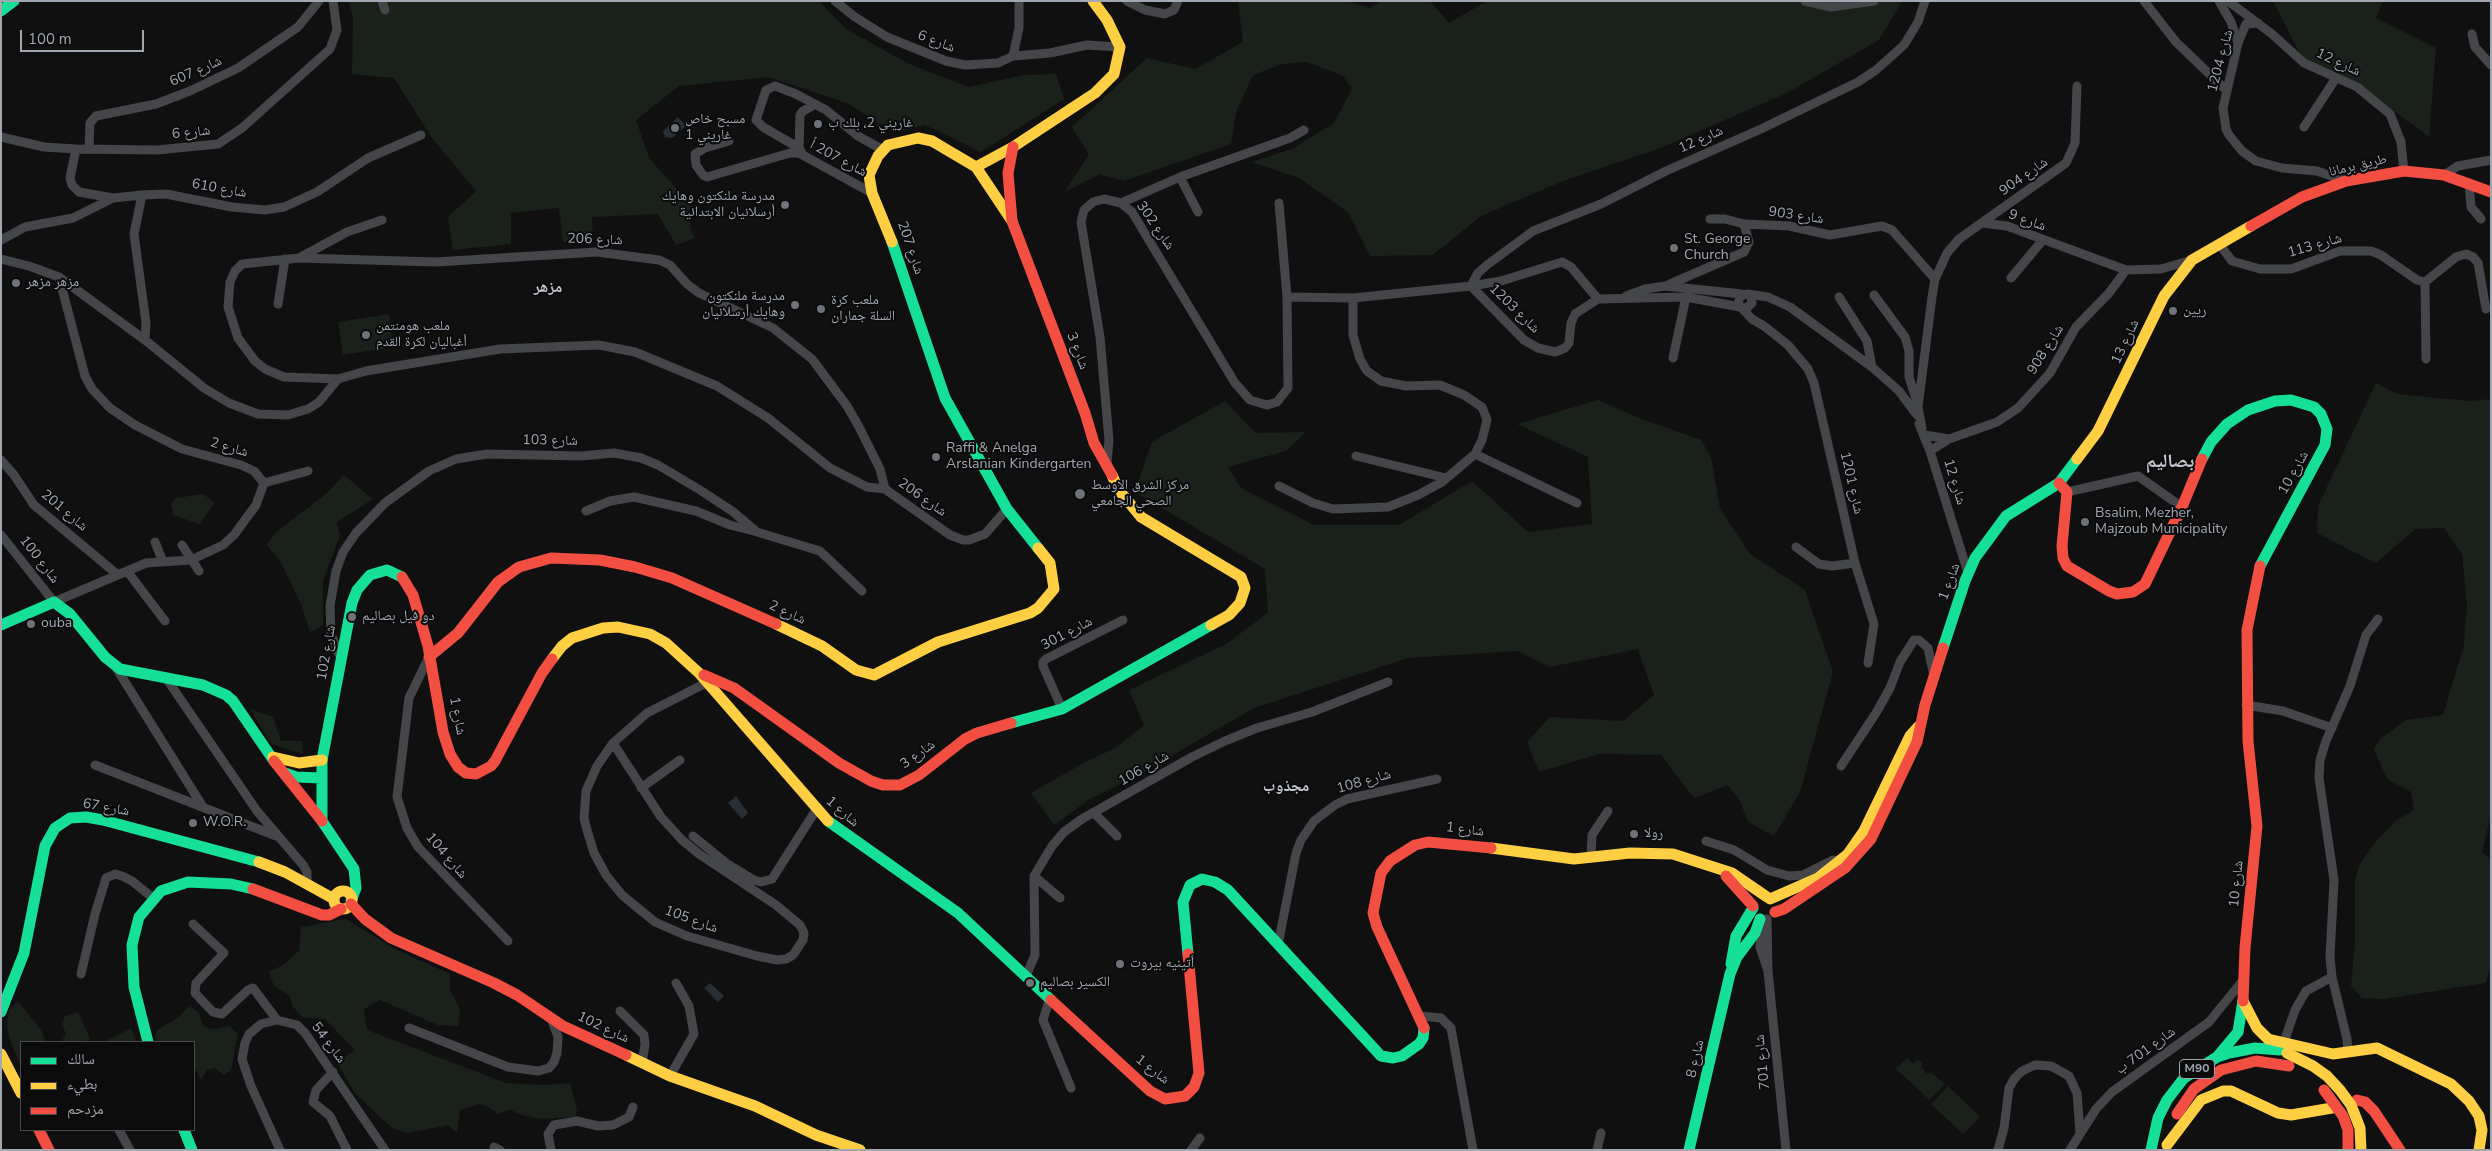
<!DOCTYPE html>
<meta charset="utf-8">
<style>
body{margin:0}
#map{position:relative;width:2492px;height:1151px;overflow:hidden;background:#101011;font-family:"Nunito Sans","Noto Naskh Arabic",sans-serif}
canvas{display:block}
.frame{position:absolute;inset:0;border:2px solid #a1a8b2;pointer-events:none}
.legend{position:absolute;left:20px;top:1041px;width:175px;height:90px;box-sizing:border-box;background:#0b0b0c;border:1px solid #474a4e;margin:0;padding:6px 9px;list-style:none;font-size:15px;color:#a1a8b2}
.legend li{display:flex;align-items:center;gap:10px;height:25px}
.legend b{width:25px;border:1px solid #474a4e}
.scale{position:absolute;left:20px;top:30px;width:124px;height:22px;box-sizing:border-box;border:2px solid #a1a8b2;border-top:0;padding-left:6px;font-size:15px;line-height:18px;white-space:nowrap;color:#a1a8b2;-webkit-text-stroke:4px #0b0b0c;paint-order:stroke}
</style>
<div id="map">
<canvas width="2492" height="1151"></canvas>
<div class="frame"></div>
<ul class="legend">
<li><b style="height:6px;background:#16e098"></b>سالك</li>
<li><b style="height:6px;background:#ffcf43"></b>بطيء</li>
<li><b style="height:6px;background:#f24e42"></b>مزدحم</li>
</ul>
<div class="scale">100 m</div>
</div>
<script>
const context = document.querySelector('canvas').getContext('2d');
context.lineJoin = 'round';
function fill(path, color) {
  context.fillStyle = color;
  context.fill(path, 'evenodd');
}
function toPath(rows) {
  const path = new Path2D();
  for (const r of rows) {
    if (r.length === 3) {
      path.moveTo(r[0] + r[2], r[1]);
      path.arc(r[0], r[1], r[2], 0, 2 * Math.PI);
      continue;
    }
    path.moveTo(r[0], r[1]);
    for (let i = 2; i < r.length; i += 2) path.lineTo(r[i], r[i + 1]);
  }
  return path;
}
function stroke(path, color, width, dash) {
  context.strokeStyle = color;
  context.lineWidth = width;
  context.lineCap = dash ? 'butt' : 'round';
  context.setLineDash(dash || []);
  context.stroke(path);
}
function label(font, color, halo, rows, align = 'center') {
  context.font = font + ' "Nunito Sans","Noto Naskh Arabic",sans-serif';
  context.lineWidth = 4;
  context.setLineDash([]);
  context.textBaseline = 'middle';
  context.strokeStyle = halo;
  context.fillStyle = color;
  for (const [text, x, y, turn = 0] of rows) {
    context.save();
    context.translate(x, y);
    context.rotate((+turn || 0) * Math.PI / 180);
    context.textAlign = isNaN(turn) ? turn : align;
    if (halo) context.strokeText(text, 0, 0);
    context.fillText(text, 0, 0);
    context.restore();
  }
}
const green = toPath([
 [349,1,819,1,846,29,909,64,969,87,1024,75,1056,74,1064,99,981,152,925,125,899,132,885,127,847,103,769,77,679,86,636,120,649,158,692,206,690,228,695,238,676,245,658,214,592,217,593,243,563,242,559,208,511,213,511,244,453,250,448,217,476,191,432,138,394,78,352,74,353,18],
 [1238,1,1347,1,1370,8,1381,1,1430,1,1449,23,1487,1,1902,1,1879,40,1787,93,1658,149,1563,181,1481,216,1433,255,1370,256,1348,212,1299,178,1252,162,1292,149,1334,123,1352,89,1343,76,1307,62,1282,64,1253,75,1236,112,1231,144,1124,181,1100,174,1064,192,1089,155,1072,127,1147,58,1195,69,1243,42],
 [2273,1,2383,1,2376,18,2436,48,2429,137,2361,87,2303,60],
 [389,314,393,347,343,355,338,322],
 [2376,383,2397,394,2469,401,2491,399,2491,815,2482,852,2491,859,2491,967,2485,983,2385,999,2362,998,2351,986,2355,943,2355,881,2359,866,2373,845,2395,821,2414,810,2411,792,2387,779,2374,749,2380,739,2406,720,2443,715,2464,645,2467,605,2462,554,2444,528,2415,529,2376,563,2317,533,2318,506],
 [1598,400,1639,418,1701,440,1711,457,1720,509,1750,554,1805,590,1833,672,1800,792,1774,836,1748,822,1740,801,1728,785,1694,798,1661,755,1599,754,1539,772,1527,742,1550,717,1623,721,1654,695,1638,649,1550,667,1517,651,1408,658,1254,708,1133,778,1090,799,1054,825,1031,793,1080,765,1117,747,1144,725,1129,690,1226,644,1268,613,1265,569,1135,492,1152,442,1225,401,1256,433,1306,432,1286,451,1228,467,1241,488,1314,525,1399,525,1472,481,1528,532,1592,524,1588,457,1517,424],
 [344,475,373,499,337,522,340,536,323,580,323,625,310,632,301,604,291,583,281,563,267,545,276,532,327,493],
 [203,494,215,503,199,524,173,515,171,504,176,498],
 [250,709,273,717,281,741,302,741,303,754,271,744],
 [346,919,393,948,450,974,450,990,460,1009,458,1026,438,1025,380,1000,364,1009,367,1030,506,1083,545,1085,570,1083,577,1110,575,1117,541,1119,518,1114,510,1109,498,1114,490,1108,480,1104,460,1110,457,1133,448,1125,408,1133,394,1129,379,1116,354,1092,337,1062,355,1050,325,1019,304,1018,292,1006,290,996,274,986,269,972,283,965,299,951,301,927],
 [18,1001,41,1030,46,1042,21,1042,21,1066,9,1038,7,1024,9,1010],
 [189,1006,199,1013,203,1026,212,1029,229,1026,238,1034,231,1070,224,1075,215,1068,207,1070,201,1080,196,1070,194,1070,194,1042,157,1042,155,1037,157,1030,179,1017],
 [78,1012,90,1039,84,1042,61,1042,66,1034,62,1024,65,1016],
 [131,1028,137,1042,104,1042,112,1038],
 [1907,1058,1913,1064,1918,1059,1923,1064,1921,1066,1926,1073,1933,1074,1945,1084,1930,1100,1896,1069],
 [1948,1086,1980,1117,1963,1134,1931,1104]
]);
const water = toPath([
 [678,117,686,126,672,138,665,137,663,131],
 [736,796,748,813,742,819,728,803],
 [710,983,724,996,718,1002,704,988]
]);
const street = toPath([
 [382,1,385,10],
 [835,1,855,17,887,37,946,61,965,65,998,63,1013,56,1019,28,1019,1],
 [1127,1,1145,10,1165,14,1174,10,1178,1],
 [1805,1,1831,7,1874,1],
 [2144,1,2176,42,2226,90],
 [2219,1,2231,22,2238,43],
 [2228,1,2272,34,2304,63,2357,87,2390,114,2401,142,2404,171],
 [2258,23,2246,24,2238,43,2223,108,2226,129,2229,135,2242,151,2256,161,2282,168,2317,171,2346,181],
 [2472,34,2475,47,2491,65],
 [1013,56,1050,53,1087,45,1120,47],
 [2304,127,2336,78],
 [1,137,44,147,76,149,157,150,218,144,242,128,330,49,337,30,333,1],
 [729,141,705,148,695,154,696,165,703,175,707,177,790,153,799,153,872,193],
 [799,148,800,115,803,111,814,105],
 [76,149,70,178,72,185,79,192,113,198],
 [89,149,90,123,96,116,156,104,190,91,238,68,298,27,319,1],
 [802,153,799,148,763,127,756,120,766,90,775,86,796,94,826,110,858,136,883,150],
 [2444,175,2458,166,2491,160],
 [1180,177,1198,212],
 [2469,183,2471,207,2481,219],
 [142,195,134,234,146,323,145,340],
 [1121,203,1180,177,1290,138,1304,130],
 [1710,219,1725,219,1744,224,1789,226,1830,235,1882,226,1892,230,1935,279],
 [1982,223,2007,226,2126,270,2161,269,2192,260],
 [1,240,25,227,73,218,113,198,142,195,166,194,232,207,265,210,284,207,317,192,368,158,421,135],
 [2220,245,2232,261,2260,269,2291,269,2340,251,2371,251,2381,255,2417,280,2425,282,2456,257,2466,254,2473,257,2478,263,2486,309],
 [299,258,347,232,382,220],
 [1,259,29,266,59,277,145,340,204,388,229,403,258,414,288,415,308,409,319,402,338,379],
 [2011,278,2042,241],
 [2425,282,2426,359],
 [1670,284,1744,252,1749,242,1744,224],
 [1471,286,1478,273,1487,265,1533,231,1601,204,1666,171,1761,129,1858,82,1876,70,1904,45,1918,22,1925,1],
 [1471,286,1524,340,1538,348,1555,352,1565,348,1569,343,1571,323,1575,314,1598,299],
 [1747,294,1768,297,1790,307,1872,367,1899,391,1917,415],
 [1874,295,1905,337,1909,351,1909,377,1917,402],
 [1626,296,1645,289,1665,286,1742,294],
 [1287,297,1353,298,1471,286,1501,281,1562,262,1571,267,1598,299,1686,297,1740,307],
 [1839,297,1867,341,1872,367],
 [278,304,285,259],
 [1743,308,1748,307,1752,303,1751,297,1747,294,1740,296,1738,304,1752,319,1764,326,1788,345,1808,369,1814,383,1855,563,1874,624,1868,663],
 [1673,358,1686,297],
 [1919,424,1930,451,1968,573],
 [1922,428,1918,407,1932,297,1935,279,1942,264,1947,253,1959,239,2066,163,2075,143,2077,86],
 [1925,435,1949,439],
 [1930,451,1949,439,1997,422,2018,408,2050,373,2076,327,2109,293,2126,270],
 [1475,454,1577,503],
 [1356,456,1446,478],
 [1,460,14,475,34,505,118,575],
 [1107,463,1109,440,1100,337,1081,222,1084,210,1093,202,1104,199,1121,203,1132,212,1235,383,1250,400,1267,405,1277,402,1288,388,1287,297,1279,203],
 [264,483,308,471],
 [1279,486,1313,503,1333,509,1388,507,1418,495,1442,482,1475,454,1482,440,1487,420,1482,407,1464,395,1440,385,1406,386,1381,381,1367,371,1360,359,1353,335,1353,298],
 [885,489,867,487,830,468,768,418,717,386,635,352,599,345,500,349,366,371,338,379,284,377,265,369,255,361,238,338,228,307,230,282,235,271,242,264,299,258,436,262,597,252,659,260,670,265,687,284,699,293,773,328,812,359,847,406,858,425,880,469,885,489,950,535,963,540,969,540,985,534,1007,509],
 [2067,492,2138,476,2182,507],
 [586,511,610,501,634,497,696,511,730,525,754,531],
 [1,535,54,602,146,563,191,560,223,545,234,535,256,505,264,483,254,471,241,465,182,449,135,425,110,408,92,389,85,376,59,277],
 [155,542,163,562],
 [182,545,199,571],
 [1796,547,1819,564,1832,566,1855,563],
 [127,571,165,621],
 [429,657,409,698,397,797,407,828,418,847,508,941],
 [341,659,331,634,330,606,336,571,343,552,356,533,385,503,429,471,456,459,487,454,581,456,614,453,641,458,658,465,700,490,732,511,757,532,820,551,862,591],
 [115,666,203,807],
 [166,678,257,811,303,865,307,872,307,883],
 [2246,705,2283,711,2332,728],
 [1062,709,1043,666,1043,662,1046,659,1123,620],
 [613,743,661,817,682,840,699,854,776,905,800,925,804,933,803,940,793,955,786,959,777,960,757,956,687,936,655,922,622,895,606,875,594,853,587,830,584,818,586,791,597,766,613,743,647,713,708,682],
 [95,765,276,836],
 [1841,766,1876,713,1890,688,1900,662,1914,640,1919,640,1928,648,1934,676],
 [641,788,680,760],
 [1094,813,1117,836],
 [693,836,726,863,754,880,761,882,772,879,816,810],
 [1706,841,1734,850,1767,870,1789,876,1803,875,1833,860,1840,863],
 [1591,857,1592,835,1608,811],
 [1034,876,1060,898],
 [1767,919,1768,971,1786,1150],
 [193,924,224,953,196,983,195,993,213,1012,222,1014,248,990,253,988,277,1020],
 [1762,926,1760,947,1768,971],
 [1278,945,1296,853,1301,840,1314,821,1335,805,1347,799,1437,779],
 [81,974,95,914,106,878,115,874,122,876,132,881,153,898],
 [1026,976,1035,955,1034,876,1052,846,1064,832,1082,819,1192,757,1225,741,1257,728,1312,712,1388,682],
 [1050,998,1043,1020,1071,1088],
 [620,1011,644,1035,645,1045,642,1063],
 [1420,1016,1441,1018,1451,1028,1473,1150],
 [409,1028,508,1067,538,1071,549,1068,554,1062,557,1053,558,1037,551,1018],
 [2284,1042,2295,1010,2306,991,2332,977],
 [2348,1053,2347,1039,2332,977,2330,957,2334,880,2319,778,2320,760,2326,741,2350,686,2366,635,2378,619],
 [333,1072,316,1090,313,1102,330,1116,347,1150],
 [670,1076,694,1034,689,1006,676,983],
 [119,1130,130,1150],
 [494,1147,500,1150],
 [280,1150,251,1086,242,1059,245,1043,249,1034,261,1024,277,1020,297,1025,305,1033,385,1150],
 [551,1150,548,1134,554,1125,577,1121,598,1126,613,1125,629,1117,633,1107],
 [1191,1150,1200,1138],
 [1597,1150,1601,1133],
 [1998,1150,2004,1128,2009,1088,2014,1079,2022,1071,2035,1065,2051,1066,2069,1076,2077,1093,2080,1133],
 [2070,1150,2096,1109,2112,1092,2209,1022,2244,979]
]);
const fast = toPath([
 [1,11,14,1],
 [892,242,945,398,1007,509,1038,548],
 [2202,459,2211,442,2227,424,2248,410,2275,401,2291,400,2314,407,2321,414,2327,429,2325,445,2260,566],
 [1,625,54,602,70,614,105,657,120,669,203,685,226,695,233,701,274,761],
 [1943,648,1965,581,1975,558,2006,516,2059,483,2077,459],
 [1011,723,1062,709,1211,625],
 [285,773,296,777,321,778],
 [828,821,958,913,1051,1000],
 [351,901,356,888,354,869,322,821,322,760,352,603,357,590,370,575,387,570,402,577],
 [1188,954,1183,902,1190,885,1202,879,1215,882,1228,890,1381,1056,1393,1058,1402,1056,1419,1044,1423,1038,1424,1028],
 [1731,964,1736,936,1753,908],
 [1,1012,24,953,45,846,55,828,70,818,86,817,103,820,259,862],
 [148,1042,134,987,132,945,139,917,161,891,188,882,231,884,253,889],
 [2217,1057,2238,1032,2243,1001],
 [184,1130,192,1150],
 [1689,1150,1730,974,1737,957,1755,933,1760,919],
 [2151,1150,2158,1118,2167,1100,2184,1078,2217,1057,2229,1053,2255,1048,2280,1050]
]);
const slow = toPath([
 [976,167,1013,147,1095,93,1114,74,1120,47,1107,20,1093,1],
 [892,242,872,193,869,175,878,156,888,145,918,138,932,141,976,167,1012,221],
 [2077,459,2098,431,2164,296,2192,260,2251,226],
 [1112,475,1118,489,1141,517,1241,577,1245,588,1240,603,1229,615,1211,625],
 [776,624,822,646,856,670,874,675,938,642,1030,613,1038,608,1054,589,1050,563,1038,548],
 [552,659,562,646,572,638,603,628,618,627,650,634,666,643,699,673,828,821],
 [273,757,299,763,322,760],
 [1491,848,1574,859,1630,853,1673,854,1732,873,1767,897],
 [259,862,285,872,334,899],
 [343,900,9],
 [1770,899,1818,878,1848,854,1864,831,1910,736,1919,726],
 [2243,1001,2257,1028,2268,1039,2333,1054,2377,1048,2451,1084,2469,1101,2479,1116,2482,1130,2479,1150],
 [1,1054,21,1093],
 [626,1055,670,1076,755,1106,816,1135,860,1150],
 [2167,1145,2201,1100,2223,1091,2231,1091,2278,1113,2291,1115,2332,1108]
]);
const jam = toPath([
 [1013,147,1008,173,1012,221,1085,413,1094,443,1112,475],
 [2251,226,2302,197,2346,181,2404,171,2444,175,2491,192],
 [2059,483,2067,492,2062,546,2063,558,2067,566,2109,591,2117,594,2133,592,2145,584,2182,507,2202,459],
 [402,577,413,595,428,646,443,732,450,754,458,767,466,773,476,774,491,766,495,761,542,673,552,659],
 [429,657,458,633,498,582,519,567,551,558,600,560,635,567,672,578,776,624],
 [704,675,734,688,839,763,871,781,883,785,900,785,919,775,965,739,977,733,1011,723],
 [274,761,322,821],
 [1726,876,1753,906],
 [253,889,322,915,329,915,341,909],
 [351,904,365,919,391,938,494,983,517,995,563,1026,626,1055],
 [1775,912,1784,909,1845,868,1871,839,1917,742,1925,705,1943,648],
 [1051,1000,1150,1091,1165,1099,1185,1096,1194,1087,1199,1073,1188,954],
 [2243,1001,2245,948,2257,826,2248,741,2247,630,2260,566],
 [1424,1028,1377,927,1373,913,1381,873,1390,861,1415,845,1428,842,1491,848],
 [2357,1100,2365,1102,2374,1111,2400,1150],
 [2177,1114,2194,1089,2221,1070,2256,1061,2289,1066],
 [39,1130,49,1150]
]);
const slowBridge = toPath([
 [2287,1053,2313,1066,2327,1076,2340,1090,2351,1105,2360,1128,2361,1150]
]);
const jamBridge = toPath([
 [2324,1090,2343,1116,2348,1130,2348,1150]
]);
const markers = [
 [818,124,5,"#6e737a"],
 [675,128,5,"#6e737a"],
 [785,205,5,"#6e737a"],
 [1674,248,5,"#6e737a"],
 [16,283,5,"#6e737a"],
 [795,305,5,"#6e737a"],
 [821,309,5,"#6e737a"],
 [2173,311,5,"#6e737a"],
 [366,335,5,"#6e737a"],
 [936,457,5,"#6e737a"],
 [1080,494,6,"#6e737a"],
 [2085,522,5,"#6e737a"],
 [352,617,5,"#6e737a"],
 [31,624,5,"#6e737a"],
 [193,823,5,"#6e737a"],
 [1634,834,5,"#6e737a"],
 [1120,964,5,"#6e737a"],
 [1030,983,5,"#6e737a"]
];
const shields = [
 [2197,1069,35]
];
const shieldNames = [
 ["M90",2197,1069]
];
const streetNames = [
 ["شارع 6",936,42,21],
 ["شارع 1204",2221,61,-75],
 ["شارع 12",2338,63,25],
 ["شارع 607",196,72,-24],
 ["شارع 6",191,133,-6],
 ["شارع 12",1701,140,-24],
 ["شارع 207 أ",838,159,28],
 ["طريق برمانا",2358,166,-13],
 ["شارع 904",2024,177,-35],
 ["شارع 610",219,189,10],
 ["شارع 903",1796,216,8],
 ["شارع 9",2027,221,20],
 ["شارع 302",1155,226,55],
 ["شارع 206",595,240,2],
 ["شارع 113",2315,246,-16],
 ["شارع 207",910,248,71],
 ["شارع 1203",1514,309,44],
 ["شارع 13",2126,342,-65],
 ["شارع 908",2046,350,-58],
 ["شارع 3",1077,351,69],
 ["شارع 103",550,441,1],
 ["شارع 2",229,448,16],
 ["شارع 10",2294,473,-61],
 ["شارع 12",1954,482,73],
 ["شارع 1201",1851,483,77],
 ["شارع 206",922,498,35],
 ["شارع 201",64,511,40],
 ["شارع 100",39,560,52],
 ["شارع 1",1950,582,-70],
 ["شارع 2",787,613,25],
 ["شارع 301",1067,634,-28],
 ["شارع 102",327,653,-80],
 ["شارع 1",457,716,79],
 ["شارع 3",918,755,-36],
 ["شارع 106",1144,769,-30],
 ["شارع 108",1364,782,-16],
 ["شارع 67",106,808,10],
 ["شارع 1",842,812,41],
 ["شارع 1",1465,830,7],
 ["شارع 104",446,856,49],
 ["شارع 10",2237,884,-84],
 ["شارع 105",691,920,20],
 ["شارع 102",603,1028,25],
 ["شارع 54",328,1043,53],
 ["شارع 701 ب",2146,1051,-36],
 ["شارع 8",1696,1059,-77],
 ["شارع 701",1763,1062,-96],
 ["شارع 1",1152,1070,38]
];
const poiNames = [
 ["مسبح خاص",685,120],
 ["غاريني 1",685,136],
 ["غاريني 2، بلك ب",828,124],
 ["مدرسة ملنكتون وهايك",775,197,"right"],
 ["أرسلانيان الابتدائية",775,213,"right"],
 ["St. George",1684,240],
 ["Church",1684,256],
 ["مزهر مزهر",26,283],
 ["مدرسة ملنكتون",785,297,"right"],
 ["وهايك أرسلانيان",785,313,"right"],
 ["ملعب كرة",831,301],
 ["السلة جماران",831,317],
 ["ريين",2183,311],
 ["ملعب هومنتمن",376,327],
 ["أغباليان لكرة القدم",376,343],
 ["Raffi & Anelga",946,449],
 ["Arslanian Kindergarten",946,465],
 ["مركز الشرق الاوسط",1091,486],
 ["الصحي الجامعي",1091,502],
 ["Bsalim, Mezher,",2095,514],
 ["Majzoub Municipality",2095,530],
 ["دو فيل بصاليم",362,617],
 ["ouba",41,624],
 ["W.O.R.",203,823],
 ["رولا",1644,834],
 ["أتينيه بيروت",1130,964],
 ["الكسير بصاليم",1040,983]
];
const quarterNames = [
 ["مزهر",548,288],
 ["مجذوب",1286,787]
];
const districtNames = [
 ["بصاليم",2170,462]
];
fill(green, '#1a211b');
fill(water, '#262f34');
stroke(street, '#454649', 9);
stroke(fast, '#16e098', 11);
stroke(slow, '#ffcf43', 11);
stroke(jam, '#f24e42', 11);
stroke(slowBridge, '#ffcf43', 11);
stroke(jamBridge, '#f24e42', 11);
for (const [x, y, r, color] of markers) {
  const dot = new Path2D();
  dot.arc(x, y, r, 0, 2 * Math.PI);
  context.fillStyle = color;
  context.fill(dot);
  stroke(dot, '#0b0b0c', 2);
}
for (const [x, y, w] of shields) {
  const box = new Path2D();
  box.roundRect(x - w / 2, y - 9.5, w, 19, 4);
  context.fillStyle = '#0b0b0c';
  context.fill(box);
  stroke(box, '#a1a8b2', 1);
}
label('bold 12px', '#a1a8b2', null, shieldNames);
label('14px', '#a1a8b2', '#0b0b0c', streetNames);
label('14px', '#a1a8b2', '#0b0b0c', poiNames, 'left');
label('bold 16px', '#c2c6ce', '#0b0b0c', quarterNames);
label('bold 19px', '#c2c6ce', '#0b0b0c', districtNames);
</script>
